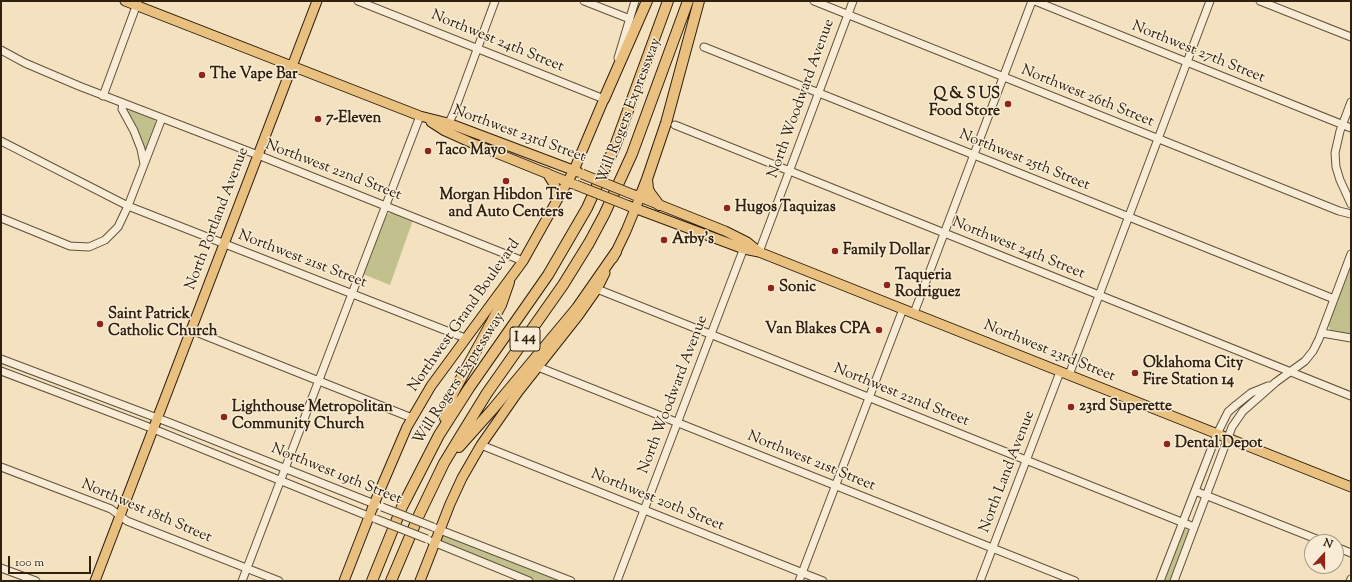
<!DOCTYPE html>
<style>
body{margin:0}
#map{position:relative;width:1352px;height:582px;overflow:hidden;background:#f4e1c0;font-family:"Sorts Mill Goudy",serif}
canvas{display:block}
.frame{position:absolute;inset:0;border:2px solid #2f210e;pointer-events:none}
.north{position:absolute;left:1304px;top:534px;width:40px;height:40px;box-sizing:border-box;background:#f8ecd6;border:1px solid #a89b86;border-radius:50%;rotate:21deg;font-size:11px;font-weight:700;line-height:16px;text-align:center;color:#2f210e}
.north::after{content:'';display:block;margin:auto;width:14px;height:18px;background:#8f2418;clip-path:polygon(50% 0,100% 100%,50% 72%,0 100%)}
.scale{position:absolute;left:8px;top:556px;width:83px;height:18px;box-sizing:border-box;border:2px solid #2f210e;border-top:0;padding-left:5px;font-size:12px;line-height:14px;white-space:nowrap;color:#2f210e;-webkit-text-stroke:3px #f8ecd6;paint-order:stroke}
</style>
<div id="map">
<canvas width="1352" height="582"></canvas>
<div class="frame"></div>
<div class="north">N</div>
<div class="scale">100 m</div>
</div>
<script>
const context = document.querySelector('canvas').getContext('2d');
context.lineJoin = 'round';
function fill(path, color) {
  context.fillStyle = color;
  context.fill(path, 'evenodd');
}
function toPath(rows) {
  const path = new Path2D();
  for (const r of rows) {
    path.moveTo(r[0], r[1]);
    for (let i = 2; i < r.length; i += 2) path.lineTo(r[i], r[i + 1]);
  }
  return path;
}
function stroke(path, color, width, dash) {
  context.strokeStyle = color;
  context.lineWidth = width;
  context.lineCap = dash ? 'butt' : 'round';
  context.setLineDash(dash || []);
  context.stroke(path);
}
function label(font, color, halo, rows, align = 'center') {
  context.font = font + ' "Sorts Mill Goudy",serif';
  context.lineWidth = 3;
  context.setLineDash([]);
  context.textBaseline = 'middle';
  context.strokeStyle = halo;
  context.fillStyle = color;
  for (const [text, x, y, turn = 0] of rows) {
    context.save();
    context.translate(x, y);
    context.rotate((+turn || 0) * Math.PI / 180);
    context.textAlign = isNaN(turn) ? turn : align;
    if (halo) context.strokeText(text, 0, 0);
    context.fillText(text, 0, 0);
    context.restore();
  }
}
const green = toPath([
 [130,110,154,119,156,123,146,148,144,147,138,131,128,113,127,112],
 [392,212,413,220,390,285,363,274,386,215],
 [1351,264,1351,335,1331,331,1328,325],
 [1187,529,1189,532,1170,581,1164,581,1184,530],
 [443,535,562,581,536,581,465,553,441,541]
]);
const minor = toPath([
 [358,1,604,99,605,96],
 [584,1,630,19],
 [814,1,1339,211,1351,214],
 [1035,1,1351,128],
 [1260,1,1351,37],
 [704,47,1334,299],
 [1,50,25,63,79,86,258,155,523,261],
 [618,58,635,1],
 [103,96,138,1],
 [1351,102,1340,131,1335,153,1336,167,1340,180,1351,204],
 [123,103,122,109,134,131,141,149,144,164],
 [675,125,1351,396],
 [447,127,454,112,495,1],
 [1,141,128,206,465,338],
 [1,218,70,246,89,247,105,240,118,227,128,206,162,118],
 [759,252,853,1],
 [597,289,1194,527],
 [914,313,1032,1],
 [191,330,412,418],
 [1322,333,1351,338],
 [1,359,173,424,377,505],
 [538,367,1075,581],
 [1,371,141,424,373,518],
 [1069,375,1210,1],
 [481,445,823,581],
 [1,467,111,509,127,521,279,581],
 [1195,491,1324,542],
 [435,528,571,581],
 [431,541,529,581],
 [1336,547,1351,553],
 [1,568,36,581],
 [242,581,420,116],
 [617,581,745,245],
 [799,581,903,309],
 [980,581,1060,372],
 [1160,581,1217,434,1228,412,1236,405,1251,393,1268,386],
 [1174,581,1232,427,1243,411,1276,382,1305,361,1313,351,1319,339,1351,254],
 [1350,581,1351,579]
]);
const major = toPath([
 [125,1,420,116,448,123,578,172],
 [431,122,445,131,474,144,573,184],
 [547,173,555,186,558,197],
 [635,195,725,231,747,242,758,251],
 [629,206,744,249,759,252,1351,487],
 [613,258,626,231,640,197],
 [95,581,317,1],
 [344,581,374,504,407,427,431,386,523,261,574,170,604,99],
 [420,581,450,504,462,478,481,445,518,392,578,316,597,289,605,273]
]);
const highway = toPath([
 [604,99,647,1],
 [647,179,648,189,650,193,659,205],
 [640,197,647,179,666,123,699,1],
 [445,418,453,393,501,305,509,282],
 [459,447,492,410,577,308,616,252],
 [372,581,402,507,439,435,469,388,548,275,587,208,615,146,668,1],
 [391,581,419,515,444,463,458,440,487,393,563,285,589,243,604,215,632,154,688,1]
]);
const minorBridge = toPath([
 [382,507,433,527],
 [376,519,427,539]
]);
const majorBridge = toPath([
 [582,174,634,195],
 [576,185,629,206]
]);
const markers = [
 [202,75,4,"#8f2418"],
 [1008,104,4,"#8f2418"],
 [318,119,4,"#8f2418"],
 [428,151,4,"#8f2418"],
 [506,181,4,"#8f2418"],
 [727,208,4,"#8f2418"],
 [664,240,4,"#8f2418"],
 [835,251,4,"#8f2418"],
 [887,285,4,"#8f2418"],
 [771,288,4,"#8f2418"],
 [100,324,4,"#8f2418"],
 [879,330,4,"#8f2418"],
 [1135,373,4,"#8f2418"],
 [1071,407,4,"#8f2418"],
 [224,417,4,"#8f2418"],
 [1167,444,4,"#8f2418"]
];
const shields = [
 [525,339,30]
];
const shieldNames = [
 ["I 44",525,339]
];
const streetNames = [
 ["Northwest 24th Street",497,42,22],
 ["Northwest 27th Street",1198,53,22],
 ["Northwest 26th Street",1087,97,22],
 ["North Woodward Avenue",802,99,-70],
 ["Will Rogers Expressway",630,111,-69],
 ["Northwest 23rd Street",519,135,20],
 ["Northwest 25th Street",1024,161,22],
 ["Northwest 22nd Street",333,171,21],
 ["North Portland Avenue",218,219,-69],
 ["Northwest 24th Street",1018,249,22],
 ["Northwest 21st Street",302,260,21],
 ["Northwest Grand Boulevard",465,316,-55],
 ["Northwest 23rd Street",1049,352,22],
 ["Will Rogers Expressway",460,379,-57],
 ["North Woodward Avenue",674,395,-69],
 ["Northwest 22nd Street",901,396,22],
 ["Northwest 21st Street",811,462,22],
 ["North Land Avenue",1008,472,-69],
 ["Northwest 19th Street",336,475,22],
 ["Northwest 20th Street",657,501,22],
 ["Northwest 18th Street",146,512,23]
];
const poiNames = [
 ["The Vape Bar",210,75],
 ["Q & S US",1000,95,"right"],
 ["Food Store",1000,112,"right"],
 ["7-Eleven",326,119],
 ["Taco Mayo",436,151],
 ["Morgan Hibdon Tire",506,196,"center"],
 ["and Auto Centers",506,213,"center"],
 ["Hugos Taquizas",735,208],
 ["Arby's",672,240],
 ["Family Dollar",843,251],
 ["Taqueria",895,276],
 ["Rodriguez",895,293],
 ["Sonic",779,288],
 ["Saint Patrick",108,315],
 ["Catholic Church",108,332],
 ["Van Blakes CPA",871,330,"right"],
 ["Oklahoma City",1143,364],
 ["Fire Station 14",1143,381],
 ["23rd Superette",1079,407],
 ["Lighthouse Metropolitan",232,408],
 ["Community Church",232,425],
 ["Dental Depot",1175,444]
];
fill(green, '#c2c18e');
stroke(minor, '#60513a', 9);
stroke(major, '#2f210e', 11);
stroke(highway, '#2f210e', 12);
stroke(minor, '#f8ecd6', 7);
stroke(major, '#eac080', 9);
stroke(highway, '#eac080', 10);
stroke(minorBridge, '#60513a', 9, []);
stroke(majorBridge, '#2f210e', 11, []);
stroke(minorBridge, '#f8ecd6', 7);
stroke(majorBridge, '#eac080', 9);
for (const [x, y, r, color] of markers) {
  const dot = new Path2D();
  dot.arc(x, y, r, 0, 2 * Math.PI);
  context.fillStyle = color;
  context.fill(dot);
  stroke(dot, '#f8ecd6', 1.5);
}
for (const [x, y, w] of shields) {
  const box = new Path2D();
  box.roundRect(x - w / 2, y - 12, w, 24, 3);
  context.fillStyle = '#f8ecd6';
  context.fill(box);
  stroke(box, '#2f210e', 1);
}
label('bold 14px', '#2f210e', null, shieldNames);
label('15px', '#2f210e', '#f8ecd6', streetNames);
label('bold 15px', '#2f210e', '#f8ecd6', poiNames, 'left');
</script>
